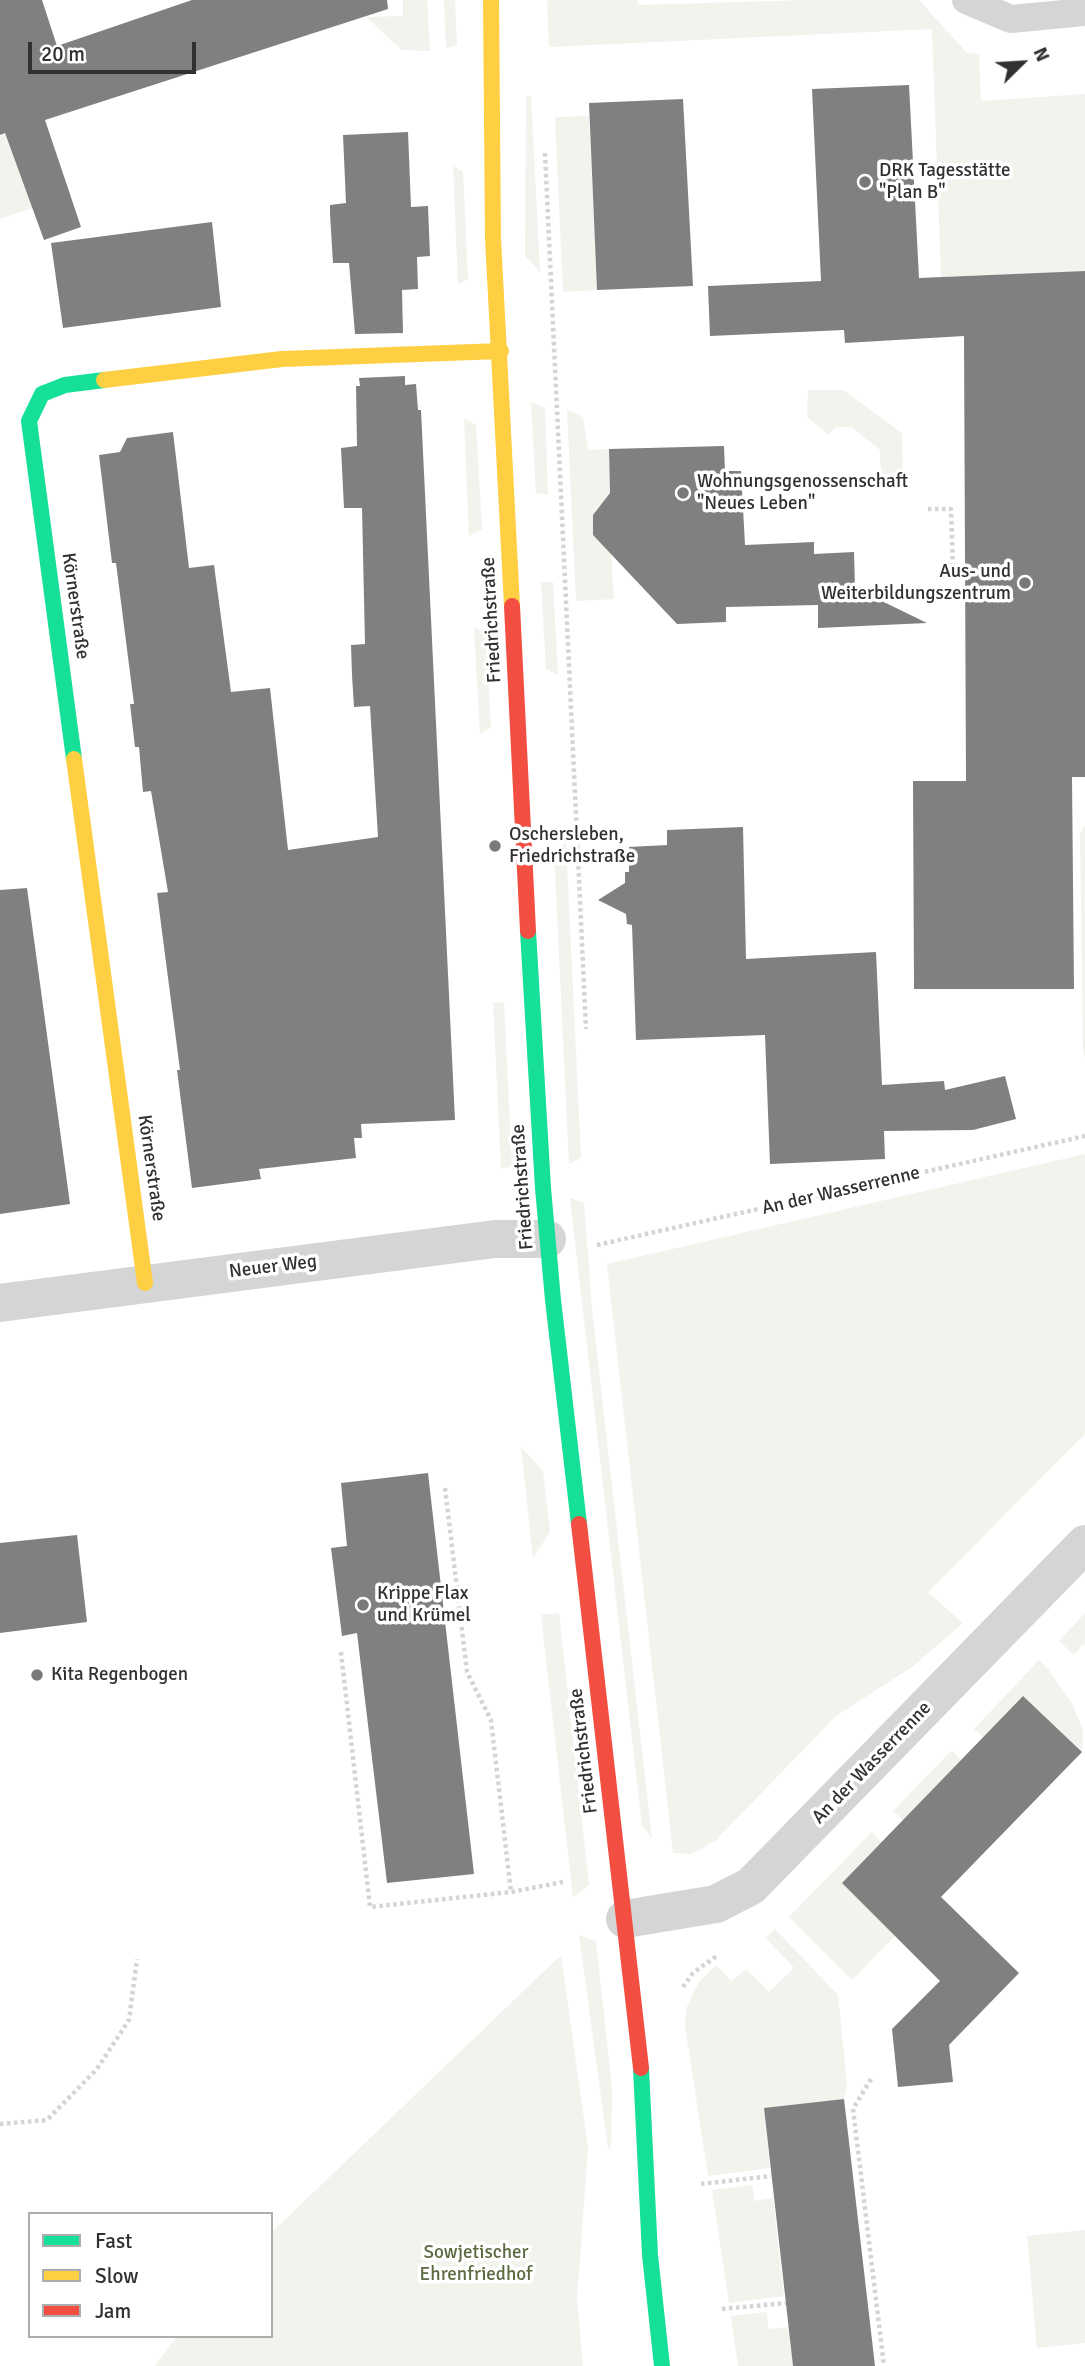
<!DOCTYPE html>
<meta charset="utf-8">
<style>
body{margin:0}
#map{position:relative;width:1085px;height:2366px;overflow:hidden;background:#fff;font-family:Signika,sans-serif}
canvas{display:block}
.legend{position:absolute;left:28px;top:2212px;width:245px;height:126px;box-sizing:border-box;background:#fff;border:2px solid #adadad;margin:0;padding:9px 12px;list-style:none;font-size:21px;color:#313131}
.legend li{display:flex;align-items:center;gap:14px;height:35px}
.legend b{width:35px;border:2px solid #adadad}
.north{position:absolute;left:987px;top:28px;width:70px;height:70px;-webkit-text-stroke:5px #fff;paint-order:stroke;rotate:66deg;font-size:19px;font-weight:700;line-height:28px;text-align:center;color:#313131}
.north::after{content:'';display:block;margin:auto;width:24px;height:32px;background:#313131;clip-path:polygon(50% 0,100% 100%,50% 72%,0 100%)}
.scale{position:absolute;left:28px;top:42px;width:168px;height:32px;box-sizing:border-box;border:4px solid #313131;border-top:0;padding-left:9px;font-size:21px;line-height:24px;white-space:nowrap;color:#313131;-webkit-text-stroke:5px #fff;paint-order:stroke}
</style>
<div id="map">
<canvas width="1085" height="2366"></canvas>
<ul class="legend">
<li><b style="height:9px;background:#16e098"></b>Fast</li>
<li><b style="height:9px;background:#ffcf43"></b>Slow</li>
<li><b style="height:9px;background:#f24e42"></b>Jam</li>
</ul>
<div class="north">N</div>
<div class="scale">20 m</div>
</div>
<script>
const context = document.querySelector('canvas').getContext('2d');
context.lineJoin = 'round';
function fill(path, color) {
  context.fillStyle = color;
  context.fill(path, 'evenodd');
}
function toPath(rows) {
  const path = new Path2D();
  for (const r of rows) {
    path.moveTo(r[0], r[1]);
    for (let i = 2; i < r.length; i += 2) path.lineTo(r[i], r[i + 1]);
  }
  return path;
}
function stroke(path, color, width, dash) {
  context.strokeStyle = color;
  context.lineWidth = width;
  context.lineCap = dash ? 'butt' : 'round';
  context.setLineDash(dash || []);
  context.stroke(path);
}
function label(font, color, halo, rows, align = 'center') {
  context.font = font + ' Signika,sans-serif';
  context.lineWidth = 7;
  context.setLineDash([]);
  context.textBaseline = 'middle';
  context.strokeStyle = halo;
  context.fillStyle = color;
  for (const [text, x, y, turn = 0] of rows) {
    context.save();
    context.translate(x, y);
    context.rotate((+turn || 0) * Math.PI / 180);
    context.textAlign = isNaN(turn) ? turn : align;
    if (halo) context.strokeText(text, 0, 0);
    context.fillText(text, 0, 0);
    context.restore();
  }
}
const green = toPath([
 [403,0,427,0,430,51,402,50,366,17,403,16],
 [444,0,455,0,457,45,446,48],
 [547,0,637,0,638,5,807,0,919,0,967,53,979,54,981,101,1085,94,1085,271,941,277,932,29,549,47],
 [531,96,540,272,525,256,526,97],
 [589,116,597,290,563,292,555,117],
 [5,134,20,173,58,159,71,195,0,219,0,136],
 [453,166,463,172,468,279,458,285],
 [808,390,843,390,902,433,903,488,881,480,880,450,851,427,835,427,829,435,807,417],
 [531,402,545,408,548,495,536,493],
 [567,410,583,417,588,450,609,449,610,493,605,496,605,505,600,505,593,515,593,535,602,545,607,545,607,551,611,552,614,599,576,601],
 [464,418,476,425,482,529,469,536],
 [541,582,553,582,558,675,546,669],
 [474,627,486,634,491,727,480,734],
 [1085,825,1085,1058,1083,1048,1080,833],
 [566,843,581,1158,569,1164,554,850],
 [504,1002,512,1166,501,1169,493,1003],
 [1085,1154,1085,1434,928,1592,963,1623,912,1667,836,1716,716,1840,692,1854,673,1853,607,1264],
 [570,1198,584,1203,592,1309,652,1839,642,1825],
 [521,1447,543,1471,550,1532,533,1558],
 [559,1613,589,1885,573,1897,541,1615],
 [1085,1613,1085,1646,1083,1644,1074,1655,1059,1641],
 [1039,1660,1048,1669,1073,1705,1083,1731,1082,1752,1023,1696,983,1737,974,1729],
 [952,1750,961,1760,903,1820,893,1811],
 [872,1832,881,1842,842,1883,896,1935,852,1980,789,1917],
 [775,1929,838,1995,847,2085,844,2099,764,2109,770,2168,708,2176,685,2026,686,2009,699,1982,716,1965,731,1981,746,1969,769,1992,794,1968,766,1938],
 [579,1935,596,1941,612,2088,611,2150,608,2148],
 [561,1955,588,2148,577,2298,583,2366,155,2366,177,2336,271,2336,271,2233],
 [752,2185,755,2201,773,2198,784,2296,729,2303,712,2190],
 [1085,2230,1085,2343,1037,2348,1027,2236],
 [767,2312,768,2329,789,2327,793,2366,738,2366,731,2316]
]);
const building = toPath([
 [0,0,42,0,57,46,192,0,387,0,388,9,45,120,81,227,44,240,5,133,0,135],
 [909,85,919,278,1085,271,1085,777,1072,777,1074,989,914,989,913,781,966,781,964,336,845,343,844,330,710,336,708,286,821,281,812,89],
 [683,99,693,286,597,290,589,103],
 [408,132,411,207,428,206,430,256,417,257,418,289,402,290,403,333,355,334,349,263,333,263,330,214,330,205,346,203,343,135],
 [212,222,221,307,63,328,51,243],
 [405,376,405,385,416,384,418,410,421,410,455,1120,361,1124,362,1138,354,1138,356,1158,259,1169,261,1179,192,1188,177,1070,180,1070,157,893,168,892,151,791,143,792,139,747,135,747,130,704,134,704,116,563,112,563,99,455,120,452,127,438,173,432,189,568,214,565,231,692,270,688,288,850,378,837,370,706,354,707,352,675,351,645,365,644,362,508,344,508,341,448,357,446,356,386,360,386,359,378],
 [724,446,725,471,741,471,745,545,814,542,814,554,854,552,855,588,927,623,818,628,818,605,726,607,726,622,677,624,593,535,593,515,610,493,609,449],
 [743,827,746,959,876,952,882,1085,944,1081,945,1090,1005,1076,1016,1119,973,1130,884,1131,885,1159,770,1164,765,1035,636,1040,632,925,627,924,626,914,598,900,625,883,625,872,629,872,629,847,667,845,667,830],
 [27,888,70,1204,0,1214,0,890],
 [428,1473,474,1874,387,1883,357,1633,342,1636,331,1548,347,1546,341,1483],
 [77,1535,87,1622,0,1633,0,1543],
 [1023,1696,1082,1752,941,1897,1019,1973,949,2045,953,2082,898,2087,892,2029,940,1981,842,1883],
 [844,2099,875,2366,793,2366,764,2108]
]);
const path = toPath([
 [545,153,586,1029],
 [928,509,951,509,953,567],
 [597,1245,1085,1136],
 [445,1488,467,1672,491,1720,511,1892],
 [341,1652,370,1907,511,1892,563,1882],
 [683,1987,693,1973,718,1955],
 [871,2079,853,2109,884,2366],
 [0,2124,47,2120,97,2069,129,2020,137,1959],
 [701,2184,771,2176],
 [722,2309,786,2303]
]);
const lane = toPath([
 [966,0,1011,19,1085,12]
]);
const street = toPath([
 [0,1303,495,1239,547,1239],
 [625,1919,716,1904,751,1886,1085,1544]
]);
const fast = toPath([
 [74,759,29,421,42,394,65,385,104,380],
 [528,931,543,1188,553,1300,579,1524],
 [641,2068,650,2255,662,2366]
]);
const slow = toPath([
 [491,0,493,238,512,606],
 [104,380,282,359,501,351],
 [74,759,145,1283]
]);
const jam = toPath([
 [512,606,528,931],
 [579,1524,641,2068]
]);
const markers = [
 [865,182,7,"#797979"],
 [683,493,7,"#797979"],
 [1025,583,7,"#797979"],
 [495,846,7,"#797979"],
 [363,1605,7,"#797979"],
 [37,1675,7,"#797979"]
];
const poiNames = [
 ["DRK Tagesstätte",879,171],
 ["\"Plan B\"",879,193],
 ["Wohnungsgenossenschaft",697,482],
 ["\"Neues Leben\"",697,504],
 ["Aus- und",1011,572,"right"],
 ["Weiterbildungszentrum",1011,594,"right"],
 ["Oschersleben,",509,835],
 ["Friedrichstraße",509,857],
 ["Krippe Flax",377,1594],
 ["und Krümel",377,1616],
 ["Kita Regenbogen",51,1675]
];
const streetNames = [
 ["Körnerstraße",75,606,82],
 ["Friedrichstraße",492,620,-93],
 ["Körnerstraße",151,1168,82],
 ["Friedrichstraße",523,1187,-94],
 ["An der Wasserrenne",841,1191,-13],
 ["Neuer Weg",273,1267,-7],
 ["Friedrichstraße",584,1751,-97],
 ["An der Wasserrenne",872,1763,-46]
];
const parkNames = [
 ["Sowjetischer",476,2253],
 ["Ehrenfriedhof",476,2275]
];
fill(green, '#f1f3ec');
fill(building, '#808080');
stroke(path, '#d4d4d4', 4.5, [3.5, 3.5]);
stroke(lane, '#d5d5d5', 28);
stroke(street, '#d5d5d5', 38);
stroke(fast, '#16e098', 16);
stroke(slow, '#ffcf43', 16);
stroke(jam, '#f24e42', 16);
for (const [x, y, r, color] of markers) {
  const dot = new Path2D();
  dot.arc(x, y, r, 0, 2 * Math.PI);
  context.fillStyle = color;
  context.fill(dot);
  stroke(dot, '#fff', 2.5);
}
label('19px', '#313131', '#fff', poiNames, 'left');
label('19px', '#313131', '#fff', streetNames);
label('19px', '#5c6a41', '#fff', parkNames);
</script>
